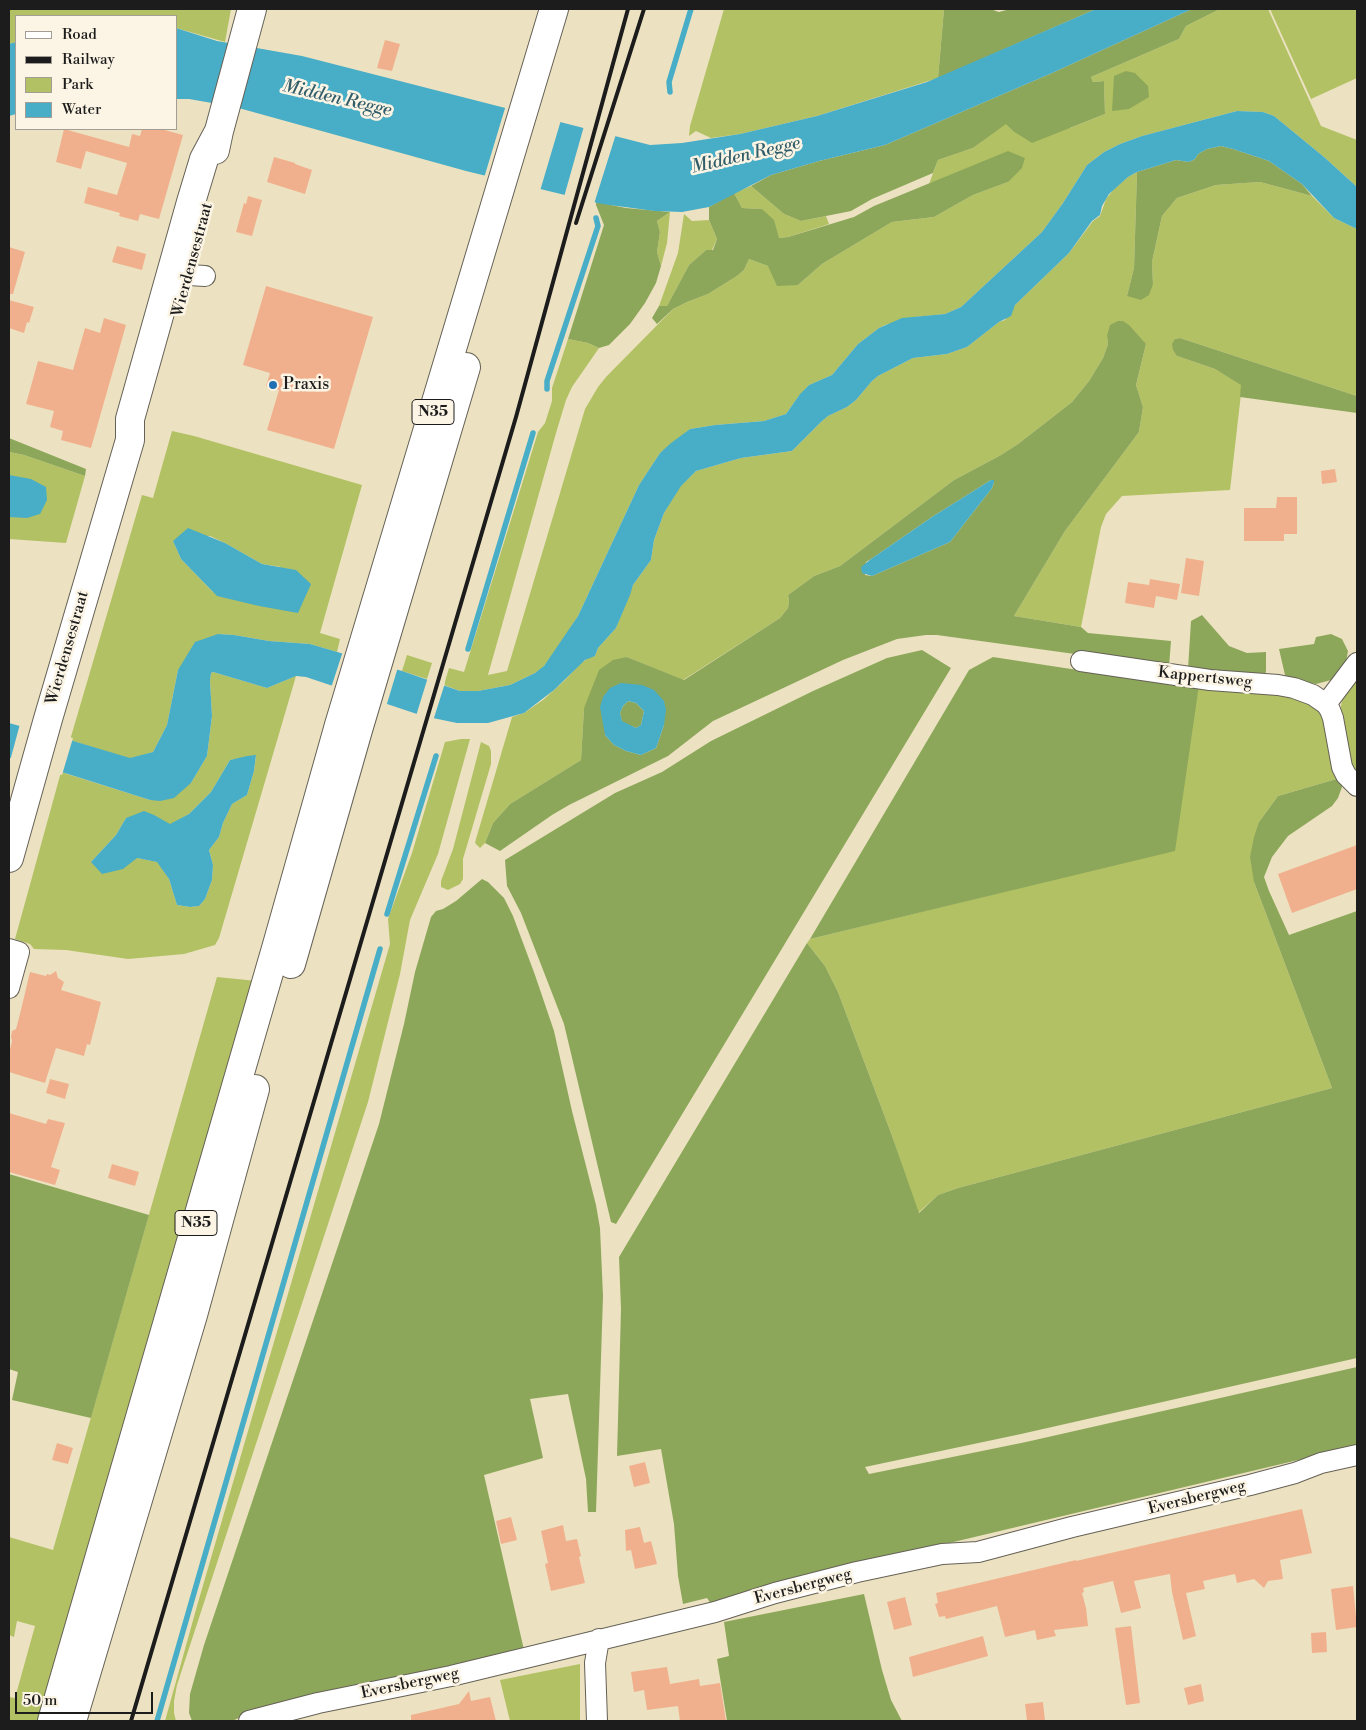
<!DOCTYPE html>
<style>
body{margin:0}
#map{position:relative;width:1366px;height:1730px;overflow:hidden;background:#ece2c1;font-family:"Libre Bodoni",serif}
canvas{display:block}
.frame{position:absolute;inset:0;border:10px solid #1c1c1c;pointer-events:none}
.legend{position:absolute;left:15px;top:15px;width:162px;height:115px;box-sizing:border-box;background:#fcf5e5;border:1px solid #a29e95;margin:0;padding:6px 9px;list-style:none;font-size:15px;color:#1c1c1c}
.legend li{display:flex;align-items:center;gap:10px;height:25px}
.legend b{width:25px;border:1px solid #a29e95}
.scale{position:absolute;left:15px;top:1692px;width:138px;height:22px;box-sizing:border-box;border:2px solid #1c1c1c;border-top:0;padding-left:6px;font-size:15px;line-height:18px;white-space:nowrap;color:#1c1c1c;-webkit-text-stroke:4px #fcf5e5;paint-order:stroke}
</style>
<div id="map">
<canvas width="1366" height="1730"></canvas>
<div class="frame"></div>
<ul class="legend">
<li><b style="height:6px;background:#fff"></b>Road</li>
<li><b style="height:6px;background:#1c1c1c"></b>Railway</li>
<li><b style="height:14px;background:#b2c164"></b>Park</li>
<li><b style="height:14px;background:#48adc7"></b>Water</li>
</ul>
<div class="scale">50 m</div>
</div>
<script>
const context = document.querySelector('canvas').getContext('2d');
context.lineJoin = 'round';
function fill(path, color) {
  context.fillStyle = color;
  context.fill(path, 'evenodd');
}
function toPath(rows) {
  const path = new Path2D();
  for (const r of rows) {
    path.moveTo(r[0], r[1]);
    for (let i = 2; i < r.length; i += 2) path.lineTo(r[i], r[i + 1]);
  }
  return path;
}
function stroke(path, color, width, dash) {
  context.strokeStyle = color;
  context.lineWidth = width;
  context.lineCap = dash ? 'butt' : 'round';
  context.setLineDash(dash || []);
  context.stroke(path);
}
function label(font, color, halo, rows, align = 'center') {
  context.font = font + ' "Libre Bodoni",serif';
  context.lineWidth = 5;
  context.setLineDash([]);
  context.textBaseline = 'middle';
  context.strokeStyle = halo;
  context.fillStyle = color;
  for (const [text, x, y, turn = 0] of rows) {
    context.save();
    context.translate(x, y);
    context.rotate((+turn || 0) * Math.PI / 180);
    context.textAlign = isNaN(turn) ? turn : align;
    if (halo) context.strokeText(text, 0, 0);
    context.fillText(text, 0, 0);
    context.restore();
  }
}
const green = toPath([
 [9,9,231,9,225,42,176,28,176,16,16,16,16,42,9,44],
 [724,9,944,9,938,78,817,116,740,134,711,138,696,131,689,136,690,126],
 [1220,9,1268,9,1321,126,1357,140,1357,187,1324,157,1274,116,1263,112,1237,111,1142,136,1120,144,1104,152,1087,165,1063,203,1042,232,961,307,945,314,916,317,885,325,879,328,858,344,832,375,809,385,798,397,786,414,764,421,715,425,690,429,660,453,639,485,578,616,559,646,544,666,539,671,510,685,478,691,460,691,444,685,449,668,464,672,538,432,545,423,552,401,552,388,568,339,588,343,599,348,572,387,566,400,556,433,488,675,507,671,585,409,598,387,606,377,673,309,687,302,708,294,737,276,744,270,749,259,768,266,798,285,822,264,892,222,934,217,973,195,1008,182,963,171,929,184,938,160,973,148,1006,123,1013,131,1070,128,1105,114,1104,81,1093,82,1091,77,1179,39,1186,26],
 [1270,9,1357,9,1357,78,1311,99],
 [1137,172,1134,268,1127,296,1153,284,1152,262,1162,216,1177,198,1216,185,1260,182,1312,196,1334,218,1357,229,1357,396,1180,338,1175,339,1177,356,1215,369,1242,385,1230,490,1122,496,1106,514,1101,527,1081,627,1014,616,1065,531,1139,432,1143,407,1136,385,1146,344,1107,336,1108,344,1103,358,1089,381,1072,402,1018,444,1001,455,954,480,840,566,814,576,788,595,789,601,788,608,780,618,683,680,627,657,584,708,581,760,510,804,493,823,485,843,480,848,475,843,476,839,512,717,524,713,543,700,564,681,581,663,590,657,595,656,598,648,616,628,633,585,651,560,654,540,664,513,681,485,689,478,696,471,741,458,792,451,821,422,828,416,847,407,856,400,872,381,878,376,913,358,947,354,967,347,999,322,1005,320,1015,305,1069,253,1093,221,1100,216,1106,199,1114,189,1128,177],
 [751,186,784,214,801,221,826,216,829,224,788,237,779,238,762,209,742,208,734,193],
 [670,212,667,243,661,266,657,252,660,232,657,221],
 [684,214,692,221,709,220,717,239,712,250,706,250,689,265,667,306,659,306,678,253],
 [172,431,194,436,362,485,320,633,340,639,337,652,310,644,269,641,234,635,218,634,178,670,167,725,153,752,130,759,70,740,142,495,153,498],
 [210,536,225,543,262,564,281,567,213,592,181,559,173,541],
 [9,452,24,455,85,476,66,543,9,539],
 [407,655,432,663,427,679,402,671],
 [213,672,267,688,296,676,219,938,215,945,184,954,128,959,66,950,34,949,30,944,15,939,61,772,150,800,191,783,207,756,212,716,210,681,211,673],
 [256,756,254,771,247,795,232,804,223,823,219,837,209,850,213,865,212,880,205,899,199,906,190,907,177,905,169,879,158,862,137,858,91,862,116,835,126,818,170,825,189,814,211,792,230,760],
 [1357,675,1357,776,1349,763,1340,711,1343,696],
 [1199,685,1283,693,1313,704,1323,717,1340,778,1278,796,1259,822,1254,882,1332,1088,958,1188,938,1195,918,1213,891,1133,838,992,825,966,807,943,810,939,1015,889],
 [461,739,470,739,438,854,410,920,400,974,368,1102,177,1685,174,1701,174,1713,176,1721,165,1721,197,1606,390,944,388,919,412,853,445,742],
 [481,742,489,746,491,751,491,764,463,859,463,879,460,884,448,890,441,887,441,881,453,849],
 [217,977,257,981,39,1721,9,1721,9,1697,15,1698,35,1626,17,1621,14,1637,9,1635,9,1537,53,1550],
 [580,1664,580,1721,510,1721,500,1680]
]);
const forest = toPath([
 [944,9,990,9,999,12,1010,9,1096,9,938,78],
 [1192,9,1220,9,1186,26,1179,39,1091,77,1093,82,1104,81,1105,114,1032,143,1013,131,1006,124,973,148,938,160,933,173,872,199,851,211,801,221,784,214,751,186,771,175,819,161,885,145,1052,73],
 [1126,71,1135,73,1148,86,1149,97,1129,109,1112,111,1114,76],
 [1221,146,1233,149,1269,161,1302,184,1312,196,1260,182,1216,185,1177,198,1162,216,1152,262,1153,284,1149,295,1141,300,1127,296,1134,268,1137,172,1176,160,1189,162,1195,159,1198,154,1207,149],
 [1008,151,1025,158,1022,168,1008,182,973,195,934,217,892,222,822,264,798,285,777,286,768,266,749,259,744,270,737,276,708,294,687,302,673,309,657,324,652,318,659,306,667,306,689,265,706,250,713,250,717,239,709,220,709,207,734,193,742,208,762,209,774,220,779,238,788,237,854,217,874,206],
 [596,202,626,208,670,212,657,221,660,232,657,252,661,266,656,283,645,303,630,324,609,345,599,348,588,343,568,339,604,225,596,205],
 [1118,321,1123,321,1129,325,1146,344,1136,385,1143,407,1139,432,1065,531,1014,616,1081,627,1088,633,1171,641,1169,667,937,635,926,635,897,639,843,660,713,721,668,756,569,805,552,815,500,851,485,843,493,823,510,804,581,760,584,708,599,670,613,660,627,657,684,680,780,618,788,608,789,601,788,595,814,576,840,566,954,480,1001,455,1018,444,1072,402,1089,381,1103,358,1108,344,1107,336,1110,325],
 [991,480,994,482,992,488,950,542,872,576,865,575,866,562,871,559,932,517],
 [621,683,664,725,656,748,641,755,626,751,614,745,605,735],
 [1180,338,1357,396,1357,413,1240,397,1241,385,1215,369,1177,356,1173,350,1172,344,1175,339],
 [9,438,86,469,85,476,24,455,9,452],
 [1202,615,1229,646,1247,653,1266,652,1266,671,1264,678,1188,669,1191,621],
 [1331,634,1342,639,1348,651,1346,662,1335,679,1316,684,1289,679,1285,675,1279,649,1314,644,1316,637],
 [922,650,951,668,616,1224,611,1222,564,1024,521,913,507,886,505,860,615,793,662,772,711,741,813,691,887,658],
 [993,657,1097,673,1199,685,1175,851,810,939,969,670],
 [628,701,636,703,644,711,641,725,636,728,622,722,620,713,623,706],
 [1340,778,1342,787,1338,798,1332,806,1288,836,1272,857,1264,877,1269,891,1289,935,1357,911,1357,1358,1021,1434,865,1467,869,1474,1026,1442,1357,1367,1357,1446,756,1589,711,1604,707,1598,683,1604,678,1576,674,1524,661,1449,617,1456,621,1309,619,1257,807,943,825,966,838,992,891,1133,919,1213,938,1195,958,1188,1332,1088,1254,882,1250,857,1254,837,1259,822,1278,796],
 [482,879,488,882,504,898,513,916,535,975,554,1031,572,1111,596,1205,600,1228,603,1296,596,1512,588,1512,586,1479,568,1394,530,1399,543,1458,484,1475,524,1650,248,1714,232,1721,192,1721,189,1713,190,1694,204,1645,379,1124,404,1024,415,972,431,917,436,911,443,909,456,901],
 [9,1174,149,1215,91,1418,12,1400,18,1372,9,1369],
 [864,1594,882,1670,891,1700,902,1721,727,1721,717,1659,729,1656,724,1622]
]);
const water = toPath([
 [1096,9,1192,9,1052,73,885,145,819,161,771,175,709,207,682,212,655,211,602,204,466,171,235,107,189,99,176,99,176,28,217,41,302,56,650,145,682,143,740,134,817,116,927,82],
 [16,42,16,114,9,116,9,44],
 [1237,111,1263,112,1274,116,1324,157,1357,187,1357,229,1334,218,1302,184,1269,161,1233,149,1221,146,1207,149,1198,154,1195,159,1189,162,1176,160,1137,172,1128,177,1109,194,1102,206,1100,215,1092,221,1069,253,1015,305,1011,316,999,322,967,347,947,354,913,358,878,376,872,381,856,400,847,407,828,416,821,422,792,451,741,458,696,471,681,486,664,513,654,540,651,560,633,585,630,595,616,628,598,648,595,656,585,660,554,690,524,713,488,723,457,723,423,716,306,677,296,676,267,688,213,672,211,673,210,681,212,716,207,756,191,783,174,798,160,801,150,800,68,774,14,758,9,758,9,723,70,740,130,758,153,752,167,725,178,670,195,642,218,634,234,635,269,641,310,644,402,671,460,691,478,691,510,685,535,673,544,666,578,616,639,485,660,453,671,443,690,429,715,425,764,421,786,414,800,394,809,385,832,375,858,344,879,328,902,318,945,314,961,307,1042,232,1063,203,1087,165,1104,152,1120,144,1142,136],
 [9,475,31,479,46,487,47,500,40,514,27,518,9,517],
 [991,480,994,480,994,482,992,488,950,542,872,576,862,573,861,567,871,559,932,517],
 [188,528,225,543,262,564,296,570,311,584,298,613,259,606,217,596,181,559,173,541],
 [621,683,642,685,654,690,664,701,666,710,664,725,656,748,641,755,626,751,614,745,605,735,600,707,603,697,610,688],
 [628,701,636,703,644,711,641,725,636,728,622,721,620,713,623,706],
 [256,755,254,771,247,795,232,804,223,823,219,837,209,850,213,865,212,880,205,899,199,906,190,907,177,905,169,879,157,862,137,858,123,869,102,874,91,862,116,835,126,818,144,811,154,815,170,824,189,814,211,792,230,760,247,756]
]);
const pier = toPath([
 [506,105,561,120,540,191,484,178],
 [584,126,616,134,594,204,564,197],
 [343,651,398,667,386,707,331,688],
 [428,677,445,683,433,721,416,716],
 [20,724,73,738,62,775,10,761]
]);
const stream = toPath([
 [670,92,669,82,691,9],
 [547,389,547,381,598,226,596,218],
 [468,649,533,433],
 [387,914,436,756],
 [157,1721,380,949]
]);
const building = toPath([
 [385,40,400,44,392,71,377,68],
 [64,129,129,147,132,134,140,136,142,129,161,129,183,135,159,219,140,214,138,221,119,216,120,213,84,203,88,187,117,195,127,163,86,151,81,169,56,162],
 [274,157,295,163,295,164,312,170,305,194,267,182],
 [248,196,262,200,252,236,236,232,244,203,246,204],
 [117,246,146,254,142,270,112,262],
 [9,247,25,252,13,294,9,294],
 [266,286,373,317,334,449,267,430,279,390,266,386,270,373,243,365],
 [9,300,34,307,29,323,27,322,24,333,9,328],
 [104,318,126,325,91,448,61,440,63,431,50,427,54,411,26,404,38,361,73,370,85,328,100,333],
 [1335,469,1337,482,1322,484,1321,471],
 [1277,497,1297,497,1297,534,1284,534,1284,541,1244,541,1244,508,1276,508],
 [1186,558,1204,561,1199,596,1181,593],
 [1150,579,1180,584,1177,600,1156,596,1154,608,1125,603,1128,582,1149,585],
 [1357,845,1357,889,1292,913,1278,874],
 [56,971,58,978,64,982,61,990,101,1002,90,1045,87,1044,84,1056,56,1048,45,1083,9,1072,9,1054,12,1041,11,1037,12,1031,16,1029,19,1018,30,972,46,976,47,974,50,975],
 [50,1079,69,1084,65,1099,46,1093],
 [9,1113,46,1124,48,1119,65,1123,51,1167,60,1170,55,1185,9,1172],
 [112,1164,139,1172,135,1186,108,1178],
 [57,1443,73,1448,68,1464,52,1460],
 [645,1462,650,1483,634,1487,629,1466],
 [1302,1509,1312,1553,1280,1560,1283,1579,1268,1581,1264,1588,1254,1579,1237,1583,1235,1574,1203,1581,1205,1589,1186,1593,1196,1636,1183,1640,1172,1592,1170,1574,1134,1581,1141,1608,1121,1613,1113,1581,1083,1588,1084,1592,1082,1593,1086,1608,1088,1626,1054,1630,1056,1636,1037,1640,1035,1630,1005,1637,997,1606,946,1619,945,1616,939,1617,935,1604,938,1603,936,1593,1076,1560,1076,1561],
 [511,1517,517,1540,501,1544,496,1521],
 [563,1525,566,1541,577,1539,581,1556,579,1557,585,1583,551,1591,545,1564,548,1563,541,1531],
 [640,1527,644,1543,651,1541,657,1564,635,1569,631,1550,626,1551,625,1530],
 [1353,1586,1357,1627,1336,1630,1331,1589],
 [905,1597,912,1625,894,1630,887,1602],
 [1131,1626,1140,1703,1126,1705,1115,1628],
 [1326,1632,1327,1652,1312,1653,1311,1633],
 [983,1636,988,1656,913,1677,909,1657],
 [667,1667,670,1684,699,1679,700,1686,720,1683,726,1721,680,1721,678,1706,647,1710,644,1690,634,1692,631,1672],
 [1201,1684,1204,1701,1188,1705,1184,1688],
 [469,1691,471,1701,490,1697,496,1721,411,1721,411,1715,459,1704],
 [1043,1702,1045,1721,1027,1721,1025,1704]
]);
const street = toPath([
 [173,270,189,275,205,276],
 [1081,661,1210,680,1278,685,1294,688,1313,695,1326,704,1330,710,1333,718,1342,767,1346,775,1357,786],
 [1326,704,1357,663],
 [9,949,19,952,9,988],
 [249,1721,318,1703,451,1676,715,1612,775,1593,857,1572,942,1554,978,1552,1072,1527,1250,1485,1295,1473,1321,1463,1357,1455],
 [597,1721,595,1663,599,1639]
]);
const secondary = toPath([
 [215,150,219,131,252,9],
 [9,858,48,719,130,440,130,419,191,202,204,159,219,131]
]);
const primary = toPath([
 [291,964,358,730,466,367],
 [52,1721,277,945,339,725,554,9],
 [72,1721,193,1315,255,1089]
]);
const rail = toPath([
 [576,223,644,9],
 [131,1721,516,417,628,9]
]);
const markers = [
 [273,385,5,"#1f6fb2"]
];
const shields = [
 [433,412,42],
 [196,1223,42]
];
const shieldNames = [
 ["N35",433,412],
 ["N35",196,1223]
];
const streetNames = [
 ["Wierdensestraat",193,260,-75],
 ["Wierdensestraat",68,648,-74],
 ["Kappertsweg",1205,678,6],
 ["Eversbergweg",1197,1498,-14],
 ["Eversbergweg",803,1587,-15],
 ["Eversbergweg",410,1684,-12]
];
const poiNames = [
 ["Praxis",283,385]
];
const waterNames = [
 ["Midden Regge",337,99,13],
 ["Midden Regge",746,156,-13]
];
fill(green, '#b2c164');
fill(forest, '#8da75a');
fill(water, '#48adc7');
fill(pier, '#ece2c1');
stroke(stream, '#48adc7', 5.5);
fill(building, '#f1b08d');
stroke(street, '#656156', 22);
stroke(secondary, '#656156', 30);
stroke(primary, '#656156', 30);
stroke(street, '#fff', 20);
stroke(secondary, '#fff', 28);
stroke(primary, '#fff', 28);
stroke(rail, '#1c1c1c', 4);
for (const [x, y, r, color] of markers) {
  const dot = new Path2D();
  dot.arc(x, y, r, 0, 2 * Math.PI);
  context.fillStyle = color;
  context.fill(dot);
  stroke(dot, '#fcf5e5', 2);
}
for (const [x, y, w] of shields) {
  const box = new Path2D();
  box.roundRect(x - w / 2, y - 12.5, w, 25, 4);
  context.fillStyle = '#fcf5e5';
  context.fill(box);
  stroke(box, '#1c1c1c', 1);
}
label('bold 15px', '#1c1c1c', null, shieldNames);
label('16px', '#1c1c1c', '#fcf5e5', streetNames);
label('16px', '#1c1c1c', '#fcf5e5', poiNames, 'left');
label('italic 18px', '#305d69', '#fcf5e5', waterNames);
</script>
